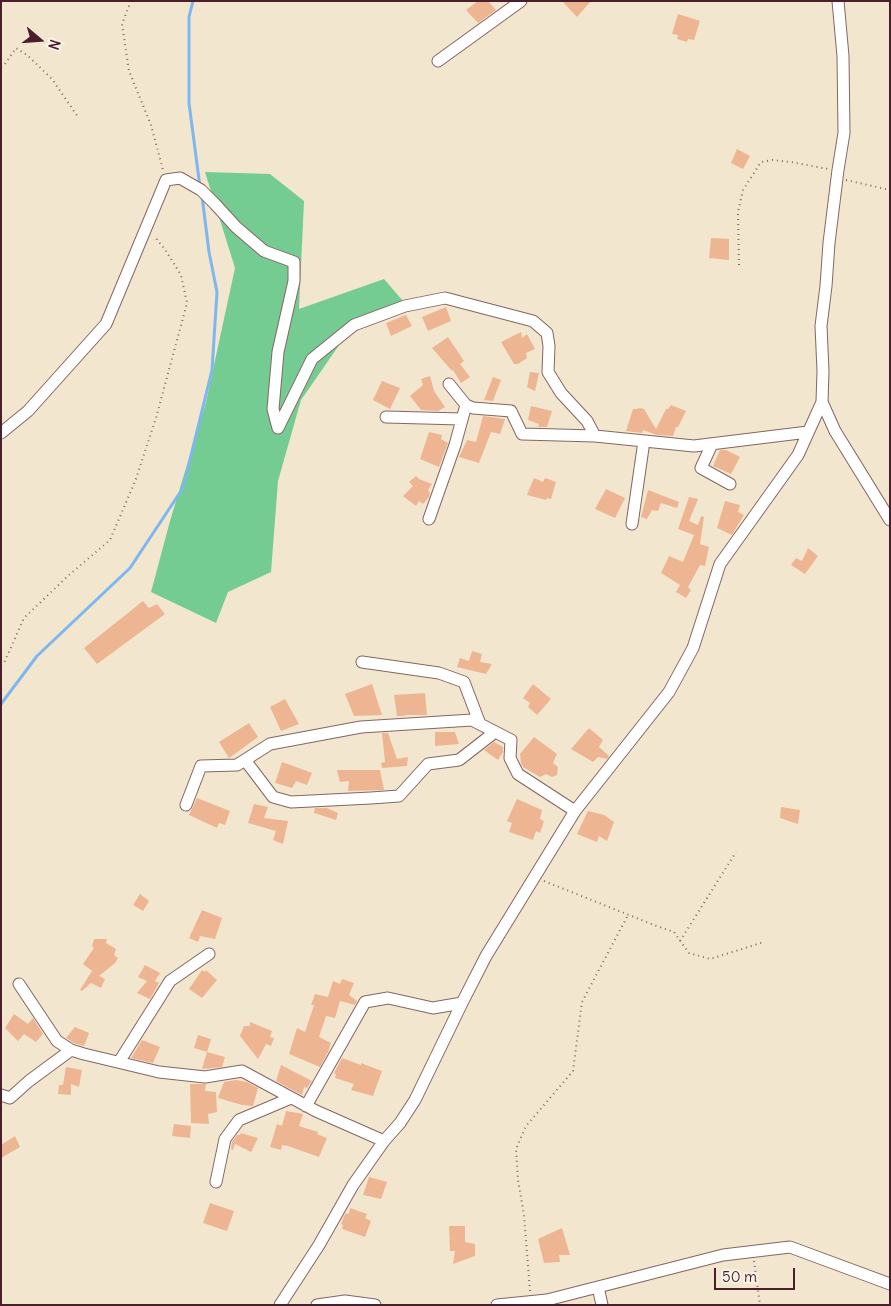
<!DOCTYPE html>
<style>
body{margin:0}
#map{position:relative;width:891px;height:1306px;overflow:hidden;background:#f3e6ce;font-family:Delius,sans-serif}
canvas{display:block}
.frame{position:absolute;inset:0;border:2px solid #4a1f2b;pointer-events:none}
.north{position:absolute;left:15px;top:15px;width:50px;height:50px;-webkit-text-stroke:4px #f7f3e8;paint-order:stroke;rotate:108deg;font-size:14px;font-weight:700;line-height:20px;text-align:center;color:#4a1f2b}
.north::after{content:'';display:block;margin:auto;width:18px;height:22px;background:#4a1f2b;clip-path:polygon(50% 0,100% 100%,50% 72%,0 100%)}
.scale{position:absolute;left:714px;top:1268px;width:81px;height:22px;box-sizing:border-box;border:2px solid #4a1f2b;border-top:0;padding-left:6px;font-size:15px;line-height:18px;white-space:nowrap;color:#4a1f2b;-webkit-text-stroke:4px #f7f3e8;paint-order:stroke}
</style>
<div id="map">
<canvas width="891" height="1306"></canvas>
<div class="frame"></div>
<div class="north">N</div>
<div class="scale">50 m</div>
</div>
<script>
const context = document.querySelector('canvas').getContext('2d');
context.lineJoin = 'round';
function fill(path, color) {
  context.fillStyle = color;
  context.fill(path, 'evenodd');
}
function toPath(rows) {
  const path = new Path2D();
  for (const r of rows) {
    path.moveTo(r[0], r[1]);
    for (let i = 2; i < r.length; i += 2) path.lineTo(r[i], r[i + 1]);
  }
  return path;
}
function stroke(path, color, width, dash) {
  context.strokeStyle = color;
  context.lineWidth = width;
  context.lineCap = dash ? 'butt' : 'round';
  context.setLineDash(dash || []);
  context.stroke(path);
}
const green = toPath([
 [205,172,270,174,304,201,299,309,384,279,403,301,344,338,301,400,278,481,271,572,228,592,216,623,151,592,170,521,206,402,235,268]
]);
const stream = toPath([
 [193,1,189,17,189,103,200,187],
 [1,704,37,656,130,568,183,488,212,370,217,292,209,252,202,196]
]);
const building = toPath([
 [478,1,488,1,496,10,478,23,466,10],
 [562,1,591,1,577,17],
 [678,14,700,21,694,40,688,39,687,42,677,39,678,35,672,34],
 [737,149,750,156,743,169,731,163],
 [711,238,729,239,729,260,709,258],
 [446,307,451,321,428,331,422,317],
 [406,315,412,326,391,336,386,323],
 [521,332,522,338,527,334,535,349,526,353,527,358,518,364,514,364,501,342],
 [448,337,464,361,460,364,470,377,461,383,453,370,452,371,432,348],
 [530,372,539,373,535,391,527,387],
 [430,376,434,391,445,407,438,411,421,410,410,396,423,385,421,379],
 [493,377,501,380,493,401,484,400],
 [382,381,400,388,390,409,373,400],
 [671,405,686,411,678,427,676,427,673,436,657,435,643,430,642,433,626,431,633,409,636,409,640,408,644,409,656,429,666,409,668,409],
 [531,406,552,411,547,427,538,427,539,424,528,420],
 [483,416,505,419,500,434,491,432,479,463,459,457,467,440,476,442],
 [429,432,442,435,441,439,448,443,439,467,420,459],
 [720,450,726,450,740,457,731,474,713,466],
 [416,476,419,479,432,484,428,490,430,493,429,497,423,504,419,501,416,506,403,496,413,486,409,482],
 [534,478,543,482,545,478,556,482,551,499,547,498,546,500,527,495],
 [606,489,625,498,615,518,595,509],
 [648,490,679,502,677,508,661,503,658,511,652,510,647,519,641,517],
 [689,497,698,499,689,521,698,525,701,516,704,517,700,544,709,547,705,566,700,565,688,587,691,590,686,598,676,592,680,585,661,573,669,556,683,562,694,535,678,529],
 [725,501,740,505,738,512,744,515,732,535,717,528],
 [808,548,818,556,805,574,791,565,796,558,802,561],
 [143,601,149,608,157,604,165,614,97,664,84,648],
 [472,651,482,654,480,662,492,664,486,674,457,667,460,658,469,661],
 [372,684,382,715,354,716,345,694],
 [533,684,551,699,537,715,528,707,530,703,523,698],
 [425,693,427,715,405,715,405,716,397,716,394,695],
 [285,699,299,724,281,731,270,707],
 [249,723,258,737,229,758,219,742],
 [589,728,603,740,599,747,609,756,607,759,598,757,593,762,571,749],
 [435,732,455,732,459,744,435,746],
 [382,733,388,733,397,759,408,757,407,766,382,768,381,763,385,762],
 [534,737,557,754,553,763,558,767,557,775,552,777,546,774,540,777,523,767,521,763,520,754],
 [494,742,503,747,503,752,498,760,484,750],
 [282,762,312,773,307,785,296,781,292,788,275,783],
 [337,770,380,770,384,790,348,791,349,781,340,782],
 [197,798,230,811,225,825,219,823,217,828,189,815],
 [517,799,542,810,540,819,544,821,540,833,536,831,533,840,509,832,512,823,507,821],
 [254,804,268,807,264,818,288,821,283,844,273,840,276,831,248,823],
 [781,807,800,810,798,824,780,818],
 [315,808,327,808,338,813,336,820,314,813],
 [588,811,604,815,614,822,607,841,599,836,597,842,577,834],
 [140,894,149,901,143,911,133,905],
 [202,910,222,918,215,939,200,936,198,942,189,938],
 [94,939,107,939,106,943,116,949,114,955,118,958,115,963,99,976,105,979,101,988,91,983,82,991,80,990,92,971,83,964,94,948,92,946],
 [145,965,160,973,155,981,159,983,150,999,137,993,147,981,138,977],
 [202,970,204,972,206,970,217,980,202,998,189,989],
 [342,979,354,983,349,995,357,1001,355,1005,340,1001,335,1018,326,1016,319,1037,331,1043,328,1052,320,1067,289,1054,297,1028,305,1032,314,1005,311,1005,315,994,328,997,333,981,340,984],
 [14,1014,28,1024,33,1018,43,1034,36,1042,24,1034,18,1041,5,1028],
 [250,1022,272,1031,270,1037,274,1038,271,1046,266,1044,258,1059,240,1036,244,1026,250,1026],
 [75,1027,89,1033,84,1046,74,1043,66,1038],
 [198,1035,211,1039,207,1052,194,1048],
 [142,1040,160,1047,153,1063,131,1058],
 [207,1052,225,1057,222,1067,202,1069],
 [342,1058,361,1065,361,1063,382,1071,373,1096,351,1090,354,1084,335,1078,336,1074,334,1073],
 [281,1065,312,1081,307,1088,304,1087,302,1095,276,1081],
 [66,1067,82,1070,79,1087,71,1084,71,1095,58,1094,59,1085,63,1085],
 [236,1080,247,1082,258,1088,253,1106,242,1105,218,1098,224,1082],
 [190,1084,206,1084,205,1091,216,1092,217,1112,208,1114,209,1124,191,1123],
 [286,1111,303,1114,299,1126,318,1132,317,1134,327,1138,319,1157,288,1146,282,1145,281,1150,270,1147,277,1124,282,1126],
 [174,1124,191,1126,190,1138,172,1136],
 [241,1133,258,1138,251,1152,235,1144,233,1150,231,1149,232,1142,237,1135,240,1135],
 [15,1136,20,1147,1,1158,1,1145],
 [369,1177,387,1182,381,1199,363,1195],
 [210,1203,234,1211,227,1231,203,1223],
 [350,1208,367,1214,365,1218,371,1221,365,1237,342,1229,343,1225,341,1224,344,1216,346,1213,349,1214],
 [449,1226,465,1226,465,1242,475,1244,475,1256,453,1264,455,1251,450,1251],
 [562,1228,570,1255,559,1255,560,1262,544,1263,538,1239]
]);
const path = toPath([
 [131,1,122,24,129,71,151,125,163,170],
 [1,67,5,64,16,48,27,55,52,79,78,117],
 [846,180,890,190],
 [739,265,738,212,743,190,761,162,772,160,791,162,828,169],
 [1,665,4,663,24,618,69,575,110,540,136,479,156,418,187,303,181,275,164,248,157,240,156,235],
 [544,881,654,925,674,932,689,953,710,959,764,942],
 [680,941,736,852],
 [754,1261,760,1305],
 [530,1291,524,1215,518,1180,516,1149,526,1126,573,1071,582,1002,628,915]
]);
const minor = toPath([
 [438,61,521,1],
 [449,384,466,405,473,408,511,411,522,434,595,436],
 [822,402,835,431,890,520],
 [386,417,461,419],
 [1,433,28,411,106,324,166,180,180,178,201,190,215,204,236,227,264,251,294,262,294,281,278,352,273,409,278,428,312,359,354,325,405,306,445,298,533,321,547,333,549,346,548,372,561,393,587,421,595,436,694,446,808,432],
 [712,444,701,468,730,484],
 [429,519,455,445,466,405],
 [632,524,644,441],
 [362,662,439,673,464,682,480,724],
 [245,760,273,797,291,802,371,798,399,796,428,764,459,760,495,732],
 [186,805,201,766,237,765,270,744,361,727,472,720,511,740,510,758,518,774,575,811],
 [19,984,57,1041,71,1050,84,1054,159,1072,205,1077,242,1071,316,1111,384,1141],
 [119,1062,170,981,209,954],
 [1,1095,10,1098,29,1081,71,1050],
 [306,1106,365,1002,388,998,433,1008,462,1003],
 [216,1182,225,1139,239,1120,291,1098],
 [598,1287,602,1305],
 [280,1305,319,1245,353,1185,384,1141,400,1123,415,1100,462,1003,486,956,575,811,669,692,693,648,720,564,798,455,822,402,823,371,821,326,826,286,829,243,838,170,844,133,843,56,838,1],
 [317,1305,345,1301,375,1305],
 [497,1305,547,1300,723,1255,790,1247,890,1284]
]);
fill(green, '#74cc92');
stroke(stream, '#7db7ee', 3);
fill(building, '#eeb592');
stroke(minor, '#856564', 13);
stroke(path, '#856564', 2, [1, 4]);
stroke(minor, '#fff', 11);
</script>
